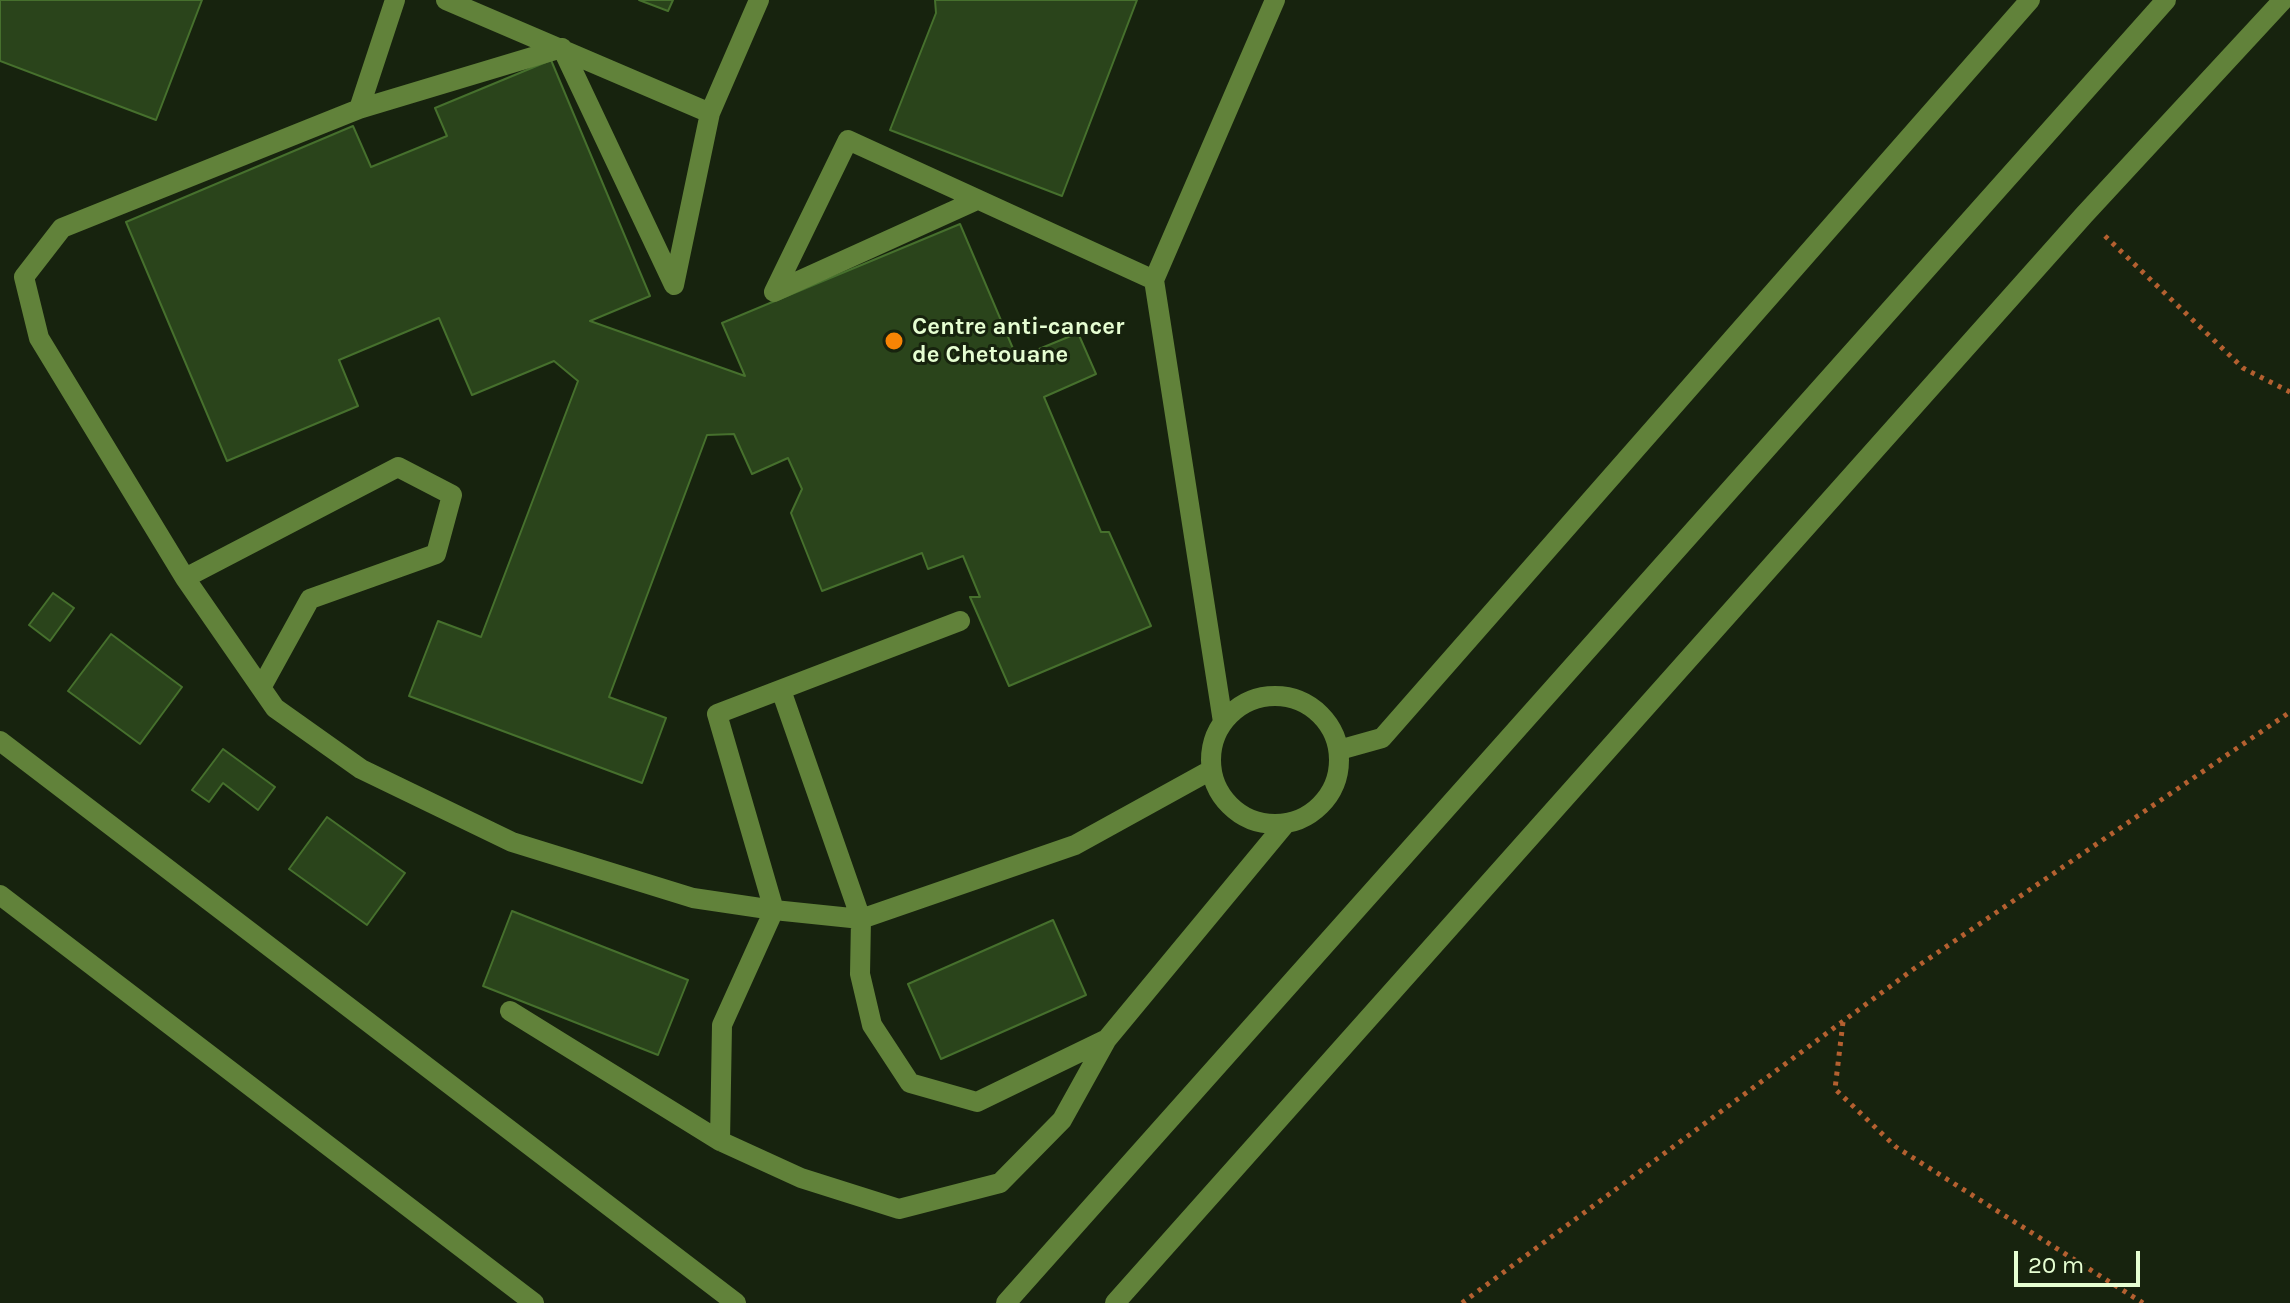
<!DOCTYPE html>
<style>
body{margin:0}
#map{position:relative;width:2290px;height:1303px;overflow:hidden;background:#17230e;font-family:Karla,sans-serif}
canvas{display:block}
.scale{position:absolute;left:2014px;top:1251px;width:126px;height:36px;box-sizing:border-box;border:4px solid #e6fed2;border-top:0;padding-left:10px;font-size:24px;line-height:28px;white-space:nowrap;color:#e6fed2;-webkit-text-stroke:6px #17230e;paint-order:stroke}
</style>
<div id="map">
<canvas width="2290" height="1303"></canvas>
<div class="scale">20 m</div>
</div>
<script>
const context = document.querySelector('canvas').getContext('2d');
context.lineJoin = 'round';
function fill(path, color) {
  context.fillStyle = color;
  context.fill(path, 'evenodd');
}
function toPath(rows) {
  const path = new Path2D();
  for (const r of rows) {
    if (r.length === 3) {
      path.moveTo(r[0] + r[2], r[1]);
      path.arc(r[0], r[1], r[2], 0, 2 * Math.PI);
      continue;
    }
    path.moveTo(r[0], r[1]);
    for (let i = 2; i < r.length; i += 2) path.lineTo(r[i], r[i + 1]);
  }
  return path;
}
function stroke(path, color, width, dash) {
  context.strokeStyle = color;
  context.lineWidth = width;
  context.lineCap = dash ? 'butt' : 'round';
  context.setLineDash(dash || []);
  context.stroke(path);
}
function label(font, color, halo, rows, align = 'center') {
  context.font = font + ' Karla,sans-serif';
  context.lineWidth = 6;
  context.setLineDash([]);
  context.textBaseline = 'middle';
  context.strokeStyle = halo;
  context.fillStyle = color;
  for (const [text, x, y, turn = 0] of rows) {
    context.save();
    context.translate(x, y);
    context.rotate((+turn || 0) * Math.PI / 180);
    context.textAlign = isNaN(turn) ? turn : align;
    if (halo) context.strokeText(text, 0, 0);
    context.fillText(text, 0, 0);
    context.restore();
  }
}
const building = toPath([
 [0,0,202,0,156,120,0,61,0,0],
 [639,0,673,0,668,11,639,0],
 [935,0,1137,0,1062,196,890,130,936,13,935,0],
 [551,60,650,296,590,321,745,376,722,323,960,224,1017,358,1078,333,1096,374,1044,397,1101,532,1109,532,1151,626,1009,686,970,597,980,597,963,556,928,569,922,553,822,591,791,513,802,489,788,458,752,474,734,434,707,435,609,697,666,718,642,783,409,696,438,621,481,637,578,381,554,361,472,395,439,318,339,360,358,406,227,461,126,222,353,126,371,167,447,136,435,108,551,60],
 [53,593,74,608,50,641,29,625,53,593],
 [111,634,182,687,140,744,68,691,111,634],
 [223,749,275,787,258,810,223,783,209,802,192,790,223,749],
 [327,817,405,873,367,925,289,869,327,817],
 [512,911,688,980,658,1055,483,986,512,911],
 [1053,920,1086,995,941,1059,908,984,1053,920]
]);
const path = toPath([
 [2105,236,2243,368,2290,392],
 [1843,1022,1835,1089,1896,1147,2143,1303],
 [1462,1303,1915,968,2290,712]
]);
const minor = toPath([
 [446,0,710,113,759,0],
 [562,48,674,285,710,113],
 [359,109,562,48],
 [977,200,774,292,848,140,1154,280],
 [185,578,275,708,361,769,512,842,693,898,774,910,717,714,960,621],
 [261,688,310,599,436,554,452,495,398,467,185,578,39,338,24,277,62,228,359,109,395,0],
 [1275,760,64],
 [1223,722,1154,280,1275,0],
 [0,741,736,1303],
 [1339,750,1382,738,2030,0],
 [0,895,534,1303],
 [510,1011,720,1141,722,1025,774,910,861,919,781,690],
 [1107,1039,1286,823],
 [720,1141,801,1178,899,1209,1000,1183,1062,1120,1107,1039,977,1102,910,1083,872,1025,860,974,861,919,1075,845,1211,770],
 [1006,1303,2166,0],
 [1115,1303,2084,215,2283,0]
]);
const markers = [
 [894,341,10,"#f88404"]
];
const poiNames = [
 ["Centre anti-cancer",912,327],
 ["de Chetouane",912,355]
];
fill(building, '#2a441b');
stroke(building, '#46702d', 2);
stroke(path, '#b46030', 5, [4, 6]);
stroke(minor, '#61823a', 20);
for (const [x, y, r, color] of markers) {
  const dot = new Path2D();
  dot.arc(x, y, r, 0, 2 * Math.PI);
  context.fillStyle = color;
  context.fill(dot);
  stroke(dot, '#17230e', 3);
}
label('bold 24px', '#e6fed2', '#17230e', poiNames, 'left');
</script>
